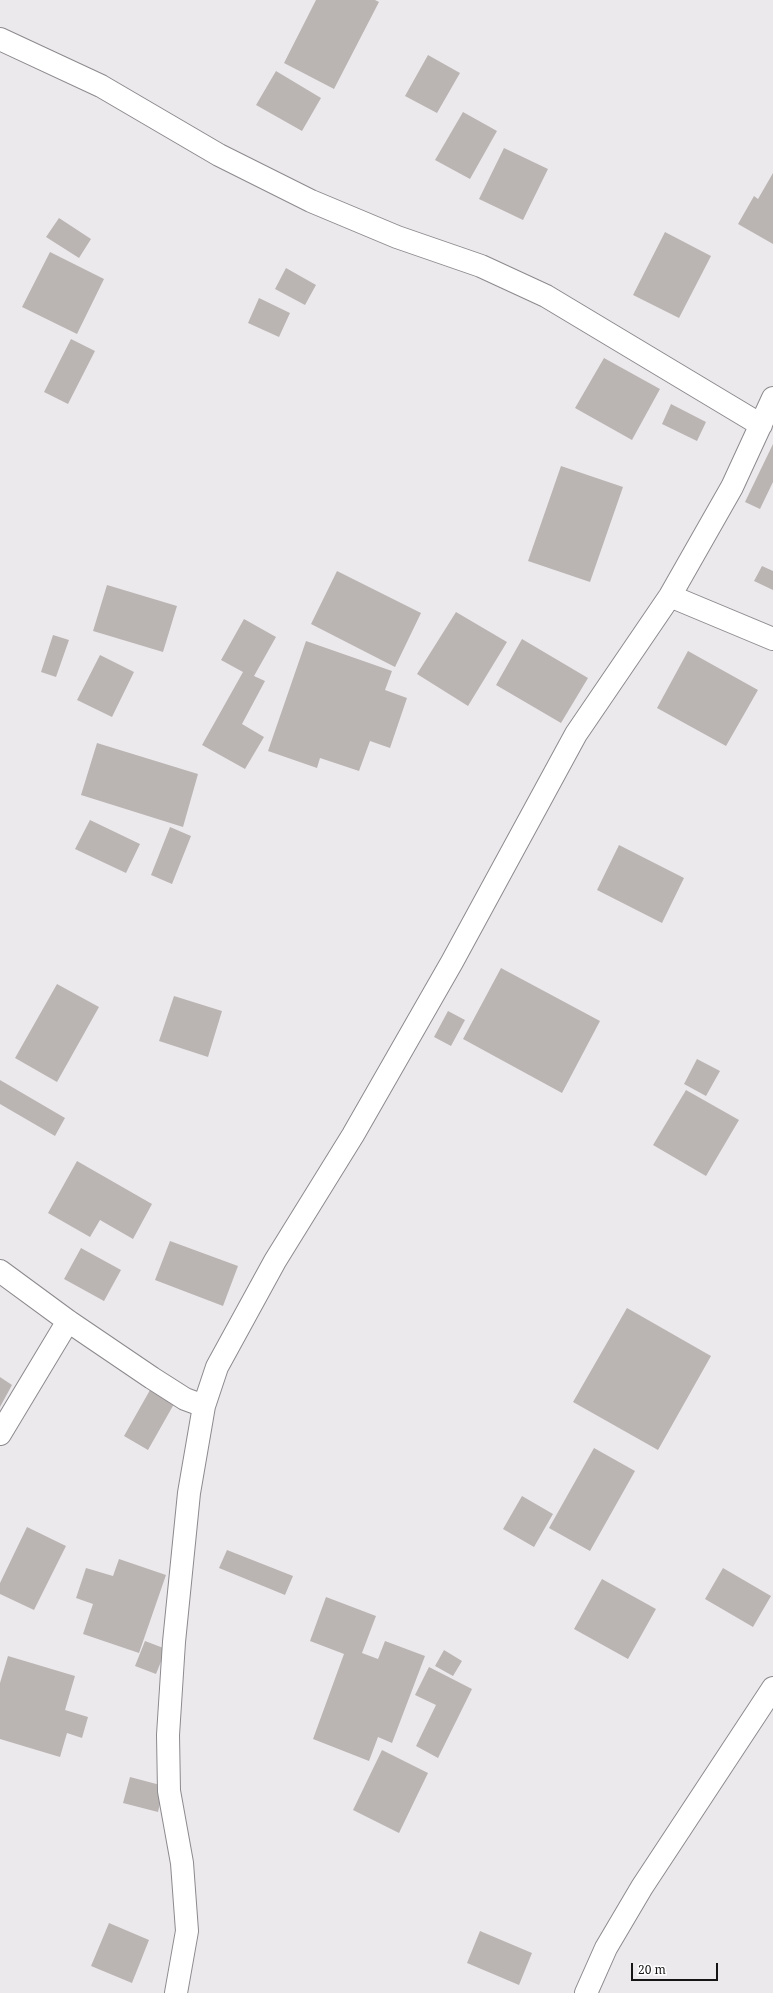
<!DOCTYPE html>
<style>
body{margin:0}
#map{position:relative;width:773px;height:1993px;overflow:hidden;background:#ece9ed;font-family:"Noto Serif",serif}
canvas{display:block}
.scale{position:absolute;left:631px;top:1963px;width:87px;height:18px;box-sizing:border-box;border:2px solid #161516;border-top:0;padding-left:5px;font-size:12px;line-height:14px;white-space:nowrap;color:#161516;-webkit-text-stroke:3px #fff;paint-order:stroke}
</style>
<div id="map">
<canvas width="773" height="1993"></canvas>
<div class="scale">20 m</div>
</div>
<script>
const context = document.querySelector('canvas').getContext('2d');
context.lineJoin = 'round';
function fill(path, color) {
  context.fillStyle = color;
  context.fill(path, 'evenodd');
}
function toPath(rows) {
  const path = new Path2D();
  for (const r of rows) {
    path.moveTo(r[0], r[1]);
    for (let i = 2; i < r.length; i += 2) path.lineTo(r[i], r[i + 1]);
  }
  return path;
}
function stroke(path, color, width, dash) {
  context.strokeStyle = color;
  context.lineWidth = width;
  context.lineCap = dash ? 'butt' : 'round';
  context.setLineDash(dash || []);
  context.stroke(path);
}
const building = toPath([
 [316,0,375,0,379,2,334,89,284,63],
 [428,55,460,73,437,113,405,96],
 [276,71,321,98,302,131,256,105],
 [463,112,497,131,470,179,435,160],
 [504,148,548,169,523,220,479,199],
 [773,173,773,244,738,224,754,196,758,199],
 [59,218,91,239,79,258,46,237],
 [665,232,711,256,679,318,633,295],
 [50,252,104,279,77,334,22,307],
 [286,268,316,285,305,305,275,289],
 [259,298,290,313,279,337,248,323],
 [71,339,95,351,68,404,44,392],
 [604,358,660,389,632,440,575,408],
 [671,404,706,422,697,441,662,424],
 [773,444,773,482,760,509,745,502],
 [561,466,623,487,590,582,528,561],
 [762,566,773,571,773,590,754,581],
 [337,571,421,613,395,667,311,624],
 [107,585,177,606,163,652,93,631],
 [456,612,507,642,468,706,417,674],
 [244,619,276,637,254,676,265,681,242,724,264,737,245,769,202,745,243,672,221,660],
 [53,635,69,640,56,677,41,672],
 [522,639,588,678,561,723,496,685],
 [306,641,392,671,385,690,407,698,390,748,370,741,359,771,320,758,317,768,268,751],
 [688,651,758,690,726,746,657,708],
 [100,655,134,672,112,717,77,700],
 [97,743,198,774,183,827,81,795],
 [90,820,140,844,126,873,75,849],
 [170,827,191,836,172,884,151,875],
 [619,845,684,878,662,923,597,890],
 [501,968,600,1021,562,1093,463,1039],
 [57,984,99,1007,57,1082,15,1058],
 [174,996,222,1011,208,1057,159,1041],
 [448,1011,465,1020,451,1046,434,1037],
 [697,1059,720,1071,706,1096,684,1084],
 [0,1080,65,1118,55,1136,0,1104],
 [686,1090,739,1120,706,1176,653,1145],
 [77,1161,152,1204,133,1239,100,1220,90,1237,48,1213],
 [170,1241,238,1266,223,1306,155,1280],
 [81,1248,121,1270,104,1301,64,1279],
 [627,1308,711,1356,658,1450,573,1402],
 [0,1377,12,1385,0,1407],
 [150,1390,174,1404,148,1450,124,1436],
 [594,1448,635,1471,590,1551,549,1528],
 [522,1496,553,1514,534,1547,503,1529],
 [27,1527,66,1546,34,1610,0,1594,0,1583],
 [227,1550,293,1576,285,1595,219,1568],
 [119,1559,166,1575,139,1653,83,1634,93,1604,76,1598,86,1568,113,1576],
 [723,1568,771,1596,753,1627,705,1599],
 [602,1579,656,1609,628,1659,574,1629],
 [326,1597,376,1616,362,1653,378,1659,385,1641,425,1656,392,1743,378,1737,369,1761,313,1739,344,1654,310,1641],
 [145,1641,166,1649,156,1674,135,1666],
 [444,1650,462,1661,453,1676,435,1666],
 [8,1656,75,1676,65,1710,88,1717,82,1738,67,1733,60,1757,0,1739,0,1683],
 [429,1667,472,1689,438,1758,416,1746,436,1705,415,1695],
 [382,1750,428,1773,399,1833,353,1810],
 [130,1777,164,1786,158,1812,123,1803],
 [109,1923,149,1940,132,1983,91,1966],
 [480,1931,532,1953,519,1985,467,1963]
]);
const minor = toPath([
 [0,39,101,86,219,155,311,201,397,237,481,266,546,296,761,425],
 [670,596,773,639],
 [0,1271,68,1321,152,1378,185,1399,204,1406],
 [0,1434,68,1321],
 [176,1993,187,1931,182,1863,169,1791,168,1735,174,1642,189,1493,204,1406,217,1367,275,1261,353,1135,452,962,576,734,670,596,732,487,773,398],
 [586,1993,606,1948,642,1887,773,1688]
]);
fill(building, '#bab5b3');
stroke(minor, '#8d8a8e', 24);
stroke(minor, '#fff', 22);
</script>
